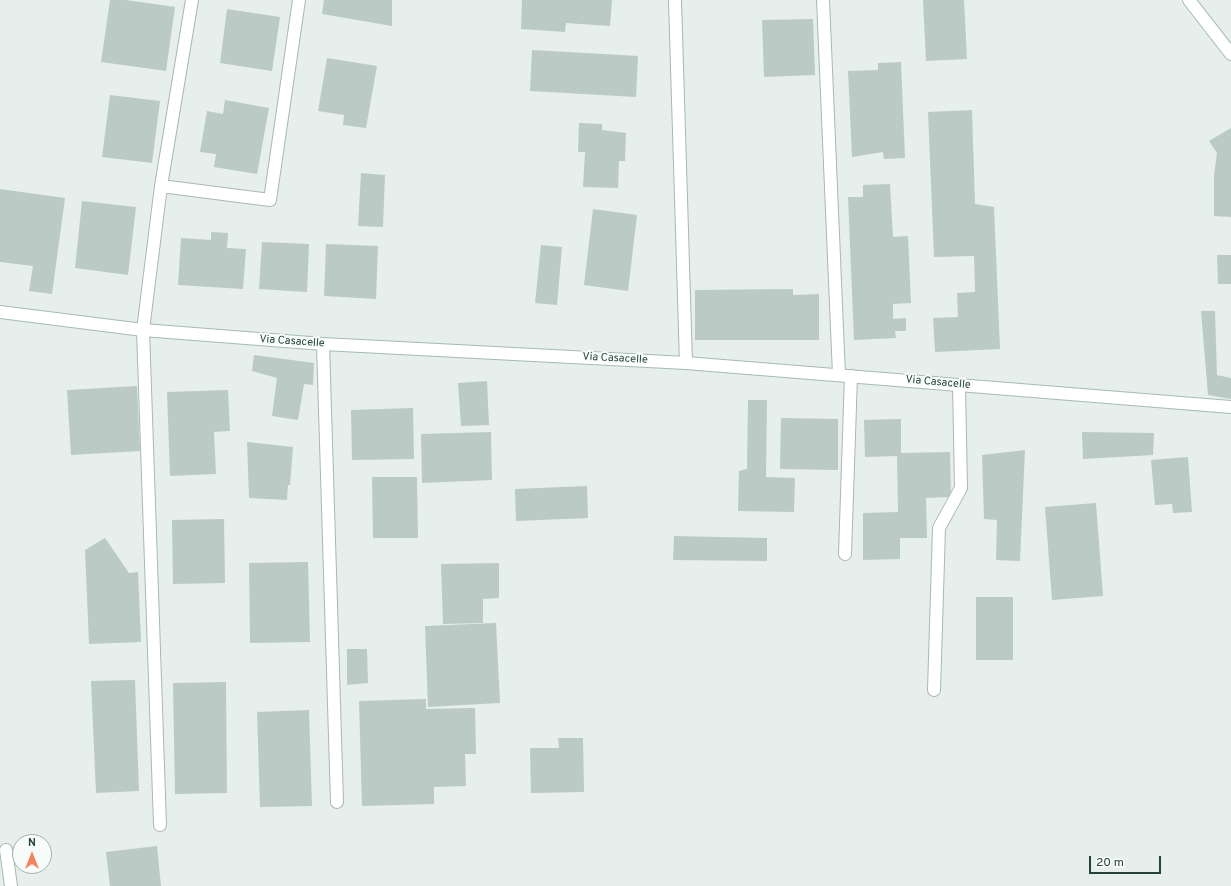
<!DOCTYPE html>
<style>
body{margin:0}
#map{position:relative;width:1231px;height:886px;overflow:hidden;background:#e6efeb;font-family:Overpass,sans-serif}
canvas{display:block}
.north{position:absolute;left:12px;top:834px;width:40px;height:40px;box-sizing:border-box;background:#f7fbf9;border:1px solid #a3b1ad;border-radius:50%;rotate:0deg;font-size:11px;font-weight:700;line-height:16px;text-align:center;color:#24423a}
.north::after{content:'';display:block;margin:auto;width:14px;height:18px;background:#f4845f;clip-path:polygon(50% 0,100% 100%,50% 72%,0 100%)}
.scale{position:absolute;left:1089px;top:856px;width:72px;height:18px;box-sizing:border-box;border:2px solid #24423a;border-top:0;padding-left:5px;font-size:12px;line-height:14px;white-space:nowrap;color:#24423a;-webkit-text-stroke:3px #f7fbf9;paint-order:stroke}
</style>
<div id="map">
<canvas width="1231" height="886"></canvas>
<div class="north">N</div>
<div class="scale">20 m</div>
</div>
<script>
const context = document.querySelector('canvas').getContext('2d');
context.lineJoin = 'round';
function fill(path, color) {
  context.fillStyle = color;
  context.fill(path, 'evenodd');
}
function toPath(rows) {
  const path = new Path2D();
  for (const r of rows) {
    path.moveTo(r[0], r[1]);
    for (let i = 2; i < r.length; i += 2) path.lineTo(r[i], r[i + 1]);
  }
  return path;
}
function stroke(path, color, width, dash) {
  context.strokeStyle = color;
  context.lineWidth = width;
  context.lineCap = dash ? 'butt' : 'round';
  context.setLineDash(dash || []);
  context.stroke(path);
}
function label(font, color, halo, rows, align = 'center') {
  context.font = font + ' Overpass,sans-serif';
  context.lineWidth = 4;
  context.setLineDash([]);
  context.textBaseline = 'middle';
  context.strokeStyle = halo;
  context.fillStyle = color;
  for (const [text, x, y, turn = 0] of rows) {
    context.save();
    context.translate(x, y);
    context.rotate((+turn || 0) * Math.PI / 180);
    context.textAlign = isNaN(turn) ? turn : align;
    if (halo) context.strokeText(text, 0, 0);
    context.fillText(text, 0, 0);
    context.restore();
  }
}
const building = toPath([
 [110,0,126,0,175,7,166,71,101,62],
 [324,0,392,0,392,26,322,14],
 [522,0,612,0,610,26,566,23,565,32,521,29],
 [923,0,964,0,967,59,926,61],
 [227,9,280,17,272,71,220,63],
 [813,19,815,75,764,77,762,20],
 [532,50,638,56,636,97,530,91],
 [327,58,377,66,366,128,343,125,344,115,318,111],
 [901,62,905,158,884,159,883,152,852,157,848,71,878,70,878,63],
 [110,95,160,101,152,163,102,157],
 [225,100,269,108,257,174,214,167,216,154,200,152,207,111,223,114],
 [972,110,975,204,994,207,1000,349,935,352,933,318,958,317,957,293,975,292,974,256,934,257,928,112],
 [579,123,602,124,602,130,626,133,625,161,619,161,618,188,583,187,585,152,578,152],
 [1231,128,1231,217,1214,216,1214,175,1217,153,1209,141],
 [361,173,385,175,383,227,358,226],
 [890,184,893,237,908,236,911,303,893,304,893,319,906,318,906,331,895,331,896,338,854,340,848,197,863,197,863,185],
 [0,189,65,198,52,294,29,291,33,266,0,262],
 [82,201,136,207,128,275,75,268],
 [593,209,637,215,628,291,584,285],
 [211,232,228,233,227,248,246,249,243,289,178,285,181,238,211,240],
 [262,242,309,244,307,292,259,289],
 [326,244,378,246,376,299,324,296],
 [541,245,562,247,557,305,535,303],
 [1217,255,1231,255,1231,284,1218,284],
 [793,289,793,295,819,294,819,340,695,340,695,290],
 [1201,311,1215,311,1217,375,1231,378,1231,399,1208,395],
 [254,355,314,363,313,385,304,384,298,420,272,416,277,378,252,371],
 [487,381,489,425,461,426,458,383],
 [137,386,140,451,71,455,67,390],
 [228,390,230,431,214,432,216,474,170,476,167,392],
 [748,400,767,400,766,477,795,478,794,512,738,511,739,471,747,469],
 [413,408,414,459,352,460,351,410],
 [781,418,838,419,838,470,780,469],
 [901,419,901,453,950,452,951,497,926,498,927,538,900,538,900,559,863,560,863,513,898,512,897,456,865,457,864,420],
 [491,432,492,480,422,483,421,434],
 [1082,432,1154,433,1153,455,1083,459],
 [247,442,293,447,290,485,288,485,287,500,249,498],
 [1025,450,1020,561,996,560,997,520,984,519,982,455],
 [1188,457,1192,512,1173,513,1172,504,1155,505,1151,460],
 [372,477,417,477,418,538,373,538],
 [587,486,588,518,516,521,515,489],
 [1096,503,1103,596,1052,600,1045,507],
 [224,519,225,583,173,584,172,520],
 [674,536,767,538,767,561,673,560],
 [105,538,129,573,138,572,141,642,89,644,85,550],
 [308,562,310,642,250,643,249,563],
 [499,563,499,598,483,599,483,623,443,624,441,564],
 [976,597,1013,597,1013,660,976,660],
 [496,623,500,703,428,707,425,626],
 [347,649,367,649,368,683,347,685],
 [135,680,139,791,96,793,91,681],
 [226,682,227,793,175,794,173,683],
 [426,699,426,709,475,708,476,754,465,754,466,786,434,787,434,804,362,806,359,701],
 [309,710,312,806,260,807,257,712],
 [558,738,583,738,584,792,531,793,530,748,559,748],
 [157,846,161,886,110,886,106,852]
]);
const street = toPath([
 [675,0,686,363],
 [823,0,839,375],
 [161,186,270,200,299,0],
 [323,344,337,802],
 [845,554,851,376],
 [934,690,939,528,961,488,959,385],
 [160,825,143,330,161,186,192,0],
 [6,850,11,886]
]);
const secondary = toPath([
 [1189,0,1231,54],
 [0,312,143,330,323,344,686,363,1231,407]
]);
const streetNames = [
 ["Via Casacelle",292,342,4],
 ["Via Casacelle",615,359,3],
 ["Via Casacelle",938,383,5]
];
fill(building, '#bbcac4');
stroke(street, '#a8b8b2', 14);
stroke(secondary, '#a4bbb3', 14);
stroke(street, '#fff', 12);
stroke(secondary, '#fff', 12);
label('11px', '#24423a', '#f7fbf9', streetNames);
</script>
